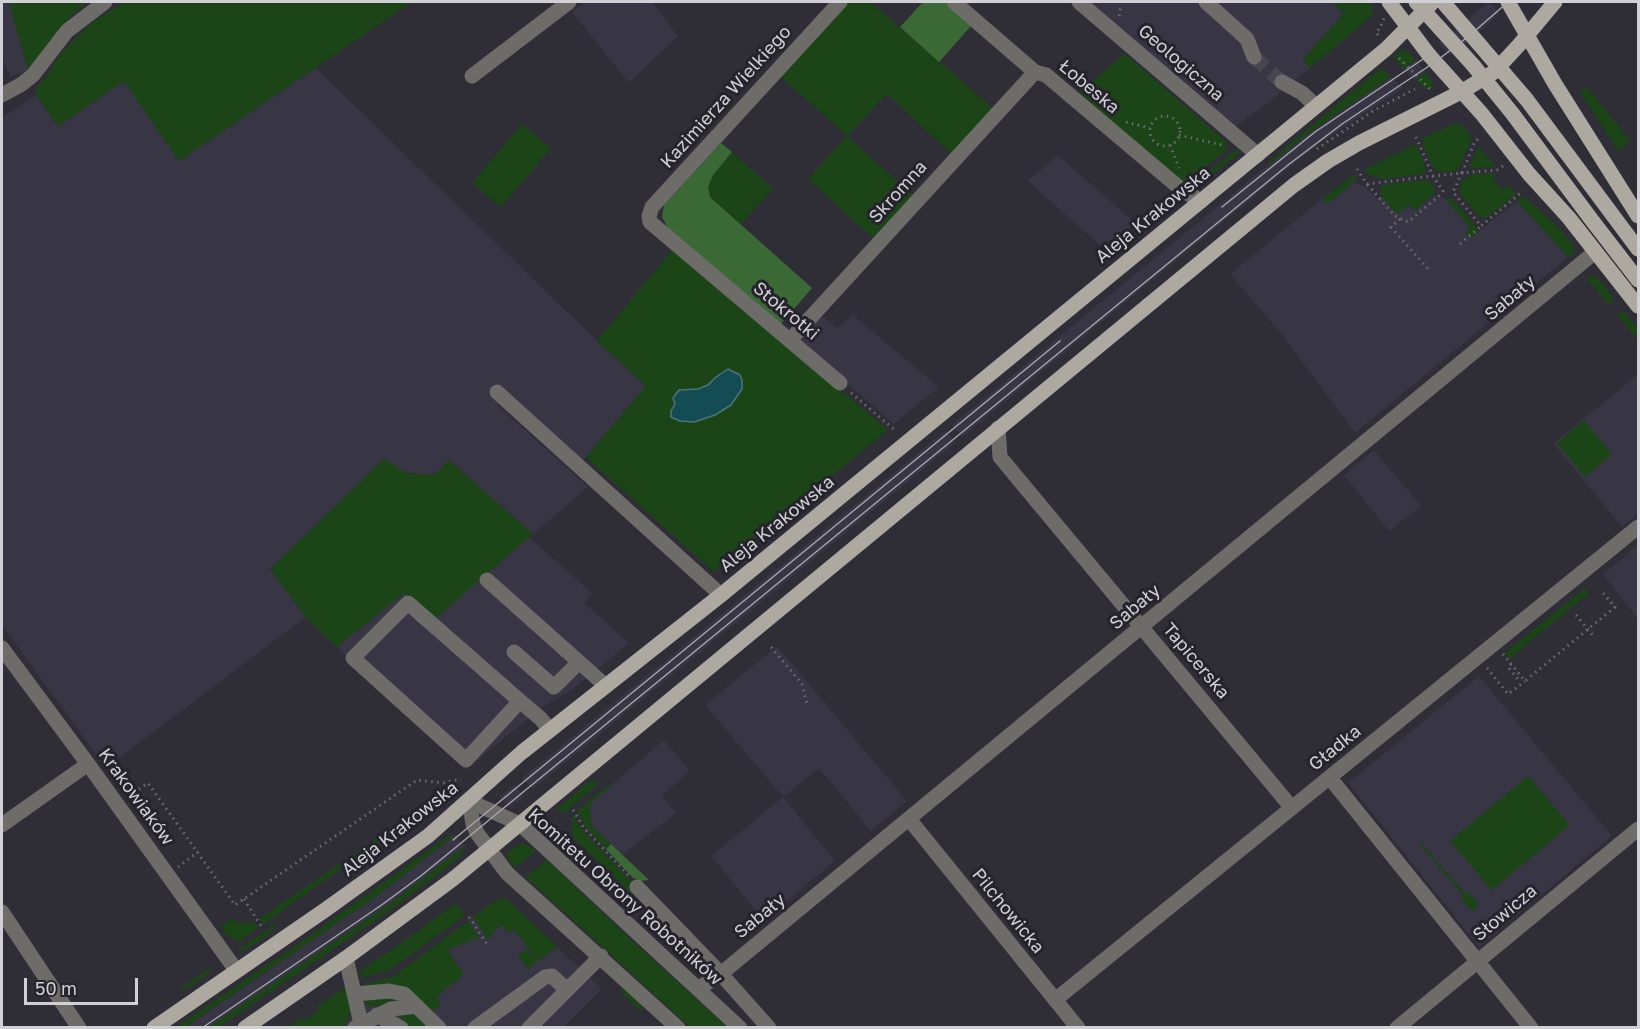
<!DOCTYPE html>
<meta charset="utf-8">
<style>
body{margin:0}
#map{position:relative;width:1640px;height:1029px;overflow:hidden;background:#2f2e37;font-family:"Golos Text",sans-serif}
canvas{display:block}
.frame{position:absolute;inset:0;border:3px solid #d1d0d6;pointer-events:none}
.scale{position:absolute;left:24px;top:978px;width:114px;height:27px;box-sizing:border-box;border:3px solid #d1d0d6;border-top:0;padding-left:8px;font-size:18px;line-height:21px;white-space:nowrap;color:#d1d0d6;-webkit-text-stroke:4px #25242c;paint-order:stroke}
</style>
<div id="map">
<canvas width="1640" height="1029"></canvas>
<div class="frame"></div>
<div class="scale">50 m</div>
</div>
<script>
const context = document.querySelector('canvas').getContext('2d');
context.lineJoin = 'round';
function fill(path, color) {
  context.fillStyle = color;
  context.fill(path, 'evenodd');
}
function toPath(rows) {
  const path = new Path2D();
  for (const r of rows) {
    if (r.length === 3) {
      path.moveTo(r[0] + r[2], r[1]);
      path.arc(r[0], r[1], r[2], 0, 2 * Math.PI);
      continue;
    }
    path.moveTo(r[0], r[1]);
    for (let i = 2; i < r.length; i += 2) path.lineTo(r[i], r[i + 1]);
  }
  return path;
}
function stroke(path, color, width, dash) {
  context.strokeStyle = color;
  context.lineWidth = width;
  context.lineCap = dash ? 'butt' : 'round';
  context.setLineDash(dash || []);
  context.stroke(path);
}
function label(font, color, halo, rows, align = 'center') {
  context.font = font + ' "Golos Text",sans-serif';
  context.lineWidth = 6;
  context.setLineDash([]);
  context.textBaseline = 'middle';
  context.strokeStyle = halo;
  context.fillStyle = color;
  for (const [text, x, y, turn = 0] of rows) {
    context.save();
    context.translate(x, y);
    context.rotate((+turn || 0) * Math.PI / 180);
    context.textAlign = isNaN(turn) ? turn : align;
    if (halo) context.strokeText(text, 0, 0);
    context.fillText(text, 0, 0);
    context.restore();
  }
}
const built = toPath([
 [2,2,9,2,28,70,11,77,2,58],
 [585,2,652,2,678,36,629,83,572,12],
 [1091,2,1331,2,1344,13,1303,59,1310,68,1263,107,1234,127],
 [1489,2,1500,13,1471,39,1449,55,1439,43],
 [1416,60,1425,72,1415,80,1403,69],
 [316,68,597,341,646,386,586,457,580,461,499,388,498,406,588,487,533,534,449,460,434,475,407,473,271,569,306,617,106,768,2,625,2,118,36,95,58,126,124,80,179,161],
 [1391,77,1403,88,1323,141,1298,160,962,437,952,425,1292,145],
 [1058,155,1135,223,1104,249,1028,181],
 [1354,181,1361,186,1363,185,1378,200,1382,196,1395,212,1409,205,1414,211,1433,196,1445,198,1471,228,1471,238,1517,201,1568,257,1355,433,1283,336,1230,274,1323,198,1323,202,1330,202],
 [819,314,837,328,853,315,939,387,894,424,797,340],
 [1638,375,1638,513,1622,527,1553,443],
 [945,431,955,443,533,789,522,778],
 [1374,450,1421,506,1389,531,1344,475],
 [529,537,592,593,584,603,629,643,574,688,540,709,466,770,337,647,404,592,493,569],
 [1638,545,1638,619,1603,574],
 [777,646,907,801,871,831,819,768,783,797,835,861,764,920,711,856,783,797,705,705],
 [1479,676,1612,836,1479,947,1348,783],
 [664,740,690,771,662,796,676,813,622,855,591,826,590,803],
 [515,785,524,797,509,808,500,797],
 [455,835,465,846,385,907,209,1027,185,1028,377,896],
 [473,917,488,939,492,932,502,925,514,929,538,961,557,947,602,989,564,1027,344,1028,349,1020,366,1006,388,1003,441,1004,436,997,444,991,447,950,479,936,468,921]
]);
const green = toPath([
 [9,2,88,2,72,14,28,70],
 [124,2,412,2,179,161,124,81,58,126,36,95,36,87,45,79,61,53,93,22],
 [848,2,870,2,994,109,953,155,887,94,847,136,914,196,874,239,808,179,847,136,780,76],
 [1331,2,1367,2,1371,6,1373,15,1310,68,1303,59,1344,13],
 [1406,50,1416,60,1403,69,1393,57,1401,51],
 [1125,54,1225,141,1227,149,1184,186,1078,93],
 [1381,68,1391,77,1313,130,1270,164,1268,162],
 [1425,72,1434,84,1429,91,1415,80],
 [1587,87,1630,141,1618,151,1580,91],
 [1456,123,1463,126,1472,138,1460,166,1455,171,1439,172,1432,166,1421,139],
 [522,124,551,148,501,207,472,183],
 [1416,144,1426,168,1423,174,1384,179,1371,176,1365,171,1365,169],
 [1478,146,1496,167,1469,168],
 [1239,147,1239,153,1194,190,1189,188],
 [732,152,773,189,741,224,710,197,707,187,713,175],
 [1355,174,1356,178,1352,184,1330,202,1323,202,1323,198],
 [1473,174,1497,174,1493,178,1502,190,1509,185,1516,194,1489,216,1483,218,1476,213,1460,193,1460,186,1463,180],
 [1425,180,1433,184,1435,193,1414,211,1409,205,1398,213,1395,212,1380,194,1381,187,1386,184],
 [1522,197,1527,199,1559,228,1574,247,1574,253,1568,257,1517,201],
 [1445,198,1453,199,1476,227,1478,232,1471,238,1465,233,1470,228],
 [673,249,888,430,714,572,586,457,646,386,597,341],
 [1585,276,1597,277,1614,299,1609,305],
 [1621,311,1625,313,1638,329,1638,340,1617,314],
 [1584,420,1612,454,1585,477,1557,443],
 [384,459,407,473,434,475,449,460,533,534,435,619,404,593,337,647,306,617,270,569],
 [1585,588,1589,593,1509,659,1505,653],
 [1528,776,1570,825,1492,890,1450,841],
 [590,781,600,783,564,813,556,810],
 [608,785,612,785,590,804,591,826,611,844,606,849,586,828,577,811],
 [573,814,582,830,632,882,630,884,637,892,634,896,573,838,571,816],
 [386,832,391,834,291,904,280,913,264,924,262,924,259,919],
 [448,836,454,836,377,896,185,1027,176,1027,308,937],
 [1420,842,1466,894,1469,892,1479,905,1472,911,1461,899,1464,896,1419,844],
 [520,844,526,844,536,851,515,867,509,861,507,854,509,851],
 [465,846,459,858,389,911,219,1027,209,1027,385,907],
 [547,860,626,935,727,1027,690,1027,526,877],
 [497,899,507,899,557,947,538,961,514,929,508,933,502,925,492,932,494,935,488,939,473,917],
 [456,903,465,915,390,970,360,978,361,972,365,967,392,950],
 [284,918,266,936,250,947,244,950,236,951],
 [231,919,240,923,254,922,258,927,239,942,227,935,221,927],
 [468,921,480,937,447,950,464,974,436,997,441,1005,432,1011,363,984,394,976],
 [527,949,537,962,528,969,518,955],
 [216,964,209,973,185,990,182,987],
 [347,986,351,1010,344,1027,286,1028,302,1017,305,1020,319,1010,317,1006],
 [623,988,643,1005,642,1010,640,1011,620,991],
 [376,995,400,1000,378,1006,366,1006,365,999],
 [411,1011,429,1027,409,1027,399,1016]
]);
const forest = toPath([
 [923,2,945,2,972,25,939,62,900,27],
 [721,143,732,152,713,175,708,187,710,197,812,288,780,325,668,228,662,217,664,205],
 [611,844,649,880,641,881,633,878,606,849]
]);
const water = toPath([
 [728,369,740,375,742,380,742,389,731,405,715,415,694,422,680,421,671,417,671,411,675,404,673,398,679,390,698,389,708,385,716,377,728,369]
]);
const minorTunnel = toPath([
 [1254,57,1282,82]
]);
const path = toPath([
 [1119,16,1121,6],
 [1378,35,1376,32,1380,28,1384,18],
 [1161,53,1163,43],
 [1399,58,1432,91],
 [1165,131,15],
 [1126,122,1150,128],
 [1179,135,1222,145],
 [1416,137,1433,176,1462,173,1475,141,1480,138],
 [1170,145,1179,168],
 [1317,149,1373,111,1415,89],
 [1503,166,1497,170,1462,173,1453,192,1481,226,1523,191],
 [1357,169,1367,184,1433,176,1443,191,1438,197,1408,222,1395,216,1367,184],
 [1400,219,1391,227,1429,270],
 [1460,244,1481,226],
 [851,393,896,431],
 [1576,615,1595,638],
 [771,647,802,684,807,704],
 [1503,654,1525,681,1615,607,1603,593],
 [1511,664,1508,667,1520,682],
 [1487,668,1508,694,1525,681],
 [129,796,148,783,235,905,417,780,443,783,461,779],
 [573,810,584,828,630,877],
 [178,867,198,852],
 [244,899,263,929],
 [469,917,487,944]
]);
const minor = toPath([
 [840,2,652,207,649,216,650,222,840,383],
 [954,2,1035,72,1046,75,1182,190,1201,201],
 [1079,2,1258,155],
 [1206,2,1247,39,1254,57],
 [472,76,569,2],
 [1282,82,1302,93,1316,106],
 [2,95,22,84,33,75,67,31,105,2],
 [790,340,1035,72],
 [497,392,721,595],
 [998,428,1000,457,1292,808],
 [487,580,606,686],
 [2,648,88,764,236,970],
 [514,652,554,687,579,662],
 [520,701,466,760,353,658,408,603,520,701,541,719,550,730],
 [1330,778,1531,1028],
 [469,801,520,824,740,1028],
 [469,801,473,824,477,833,507,873,678,1028],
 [909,819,1078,1028],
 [2,825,88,764],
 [637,887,721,974,769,1028],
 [2,912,79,1028],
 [346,958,361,1024],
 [698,989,723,972,1595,252],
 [355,994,389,991,404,994,439,1028],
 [1055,1000,1638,527],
 [377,1015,401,1028],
 [355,1028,391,1009,417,1006],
 [475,1028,545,977,552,976,567,990],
 [529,1028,601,956],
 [1397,1028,1638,829]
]);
const major = toPath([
 [1389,2,1429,55,1482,114,1529,174,1569,218,1638,306],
 [1508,2,1555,84,1638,216],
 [154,1028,325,910,428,836,521,753,721,595,1386,49,1433,2],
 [245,1028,346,958,453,879,1294,185,1328,161,1359,143,1461,92,1494,72,1519,45,1555,2]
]);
const tram = toPath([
 [1222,207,1315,132,1435,51],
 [453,840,1060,341],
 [202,1028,383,904,422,875,1288,165,1342,124,1435,62,1469,36,1508,2]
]);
const majorBridge = toPath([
 [1416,2,1473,65,1512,113,1591,219,1638,280],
 [1443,2,1527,100,1638,249]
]);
const streetNames = [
 ["Geologiczna",1181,63,41],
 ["Łobeska",1089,87,40],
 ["Kazimierza Wielkiego",726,97,-48],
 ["Skromna",898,192,-48],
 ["Aleja Krakowska",1153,215,-39],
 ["Sabały",1510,298,-40],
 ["Stokrotki",786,311,40],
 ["Aleja Krakowska",777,524,-39],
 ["Sabały",1135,607,-40],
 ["Tapicerska",1196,661,50],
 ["Gładka",1335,748,-39],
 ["Krakowiaków",136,797,54],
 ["Aleja Krakowska",400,829,-38],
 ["Komitetu Obrony Robotników",625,897,42],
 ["Pilchowicka",1008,911,51],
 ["Słowicza",1505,913,-40],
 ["Sabały",760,916,-39]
];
fill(built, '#383544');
fill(green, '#1c4517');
fill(forest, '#3a6935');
fill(water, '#144c54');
stroke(water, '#4d747b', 1.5);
stroke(minorTunnel, '#47464f', 15, [15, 8]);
stroke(path, '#6d6c74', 3, [1.5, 4.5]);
stroke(minor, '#6e6c68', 15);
stroke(major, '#ada9a0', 15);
stroke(tram, '#a7a6ac', 1.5);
stroke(majorBridge, '#ada9a0', 15);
label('18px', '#d1d0d6', '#25242c', streetNames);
</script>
